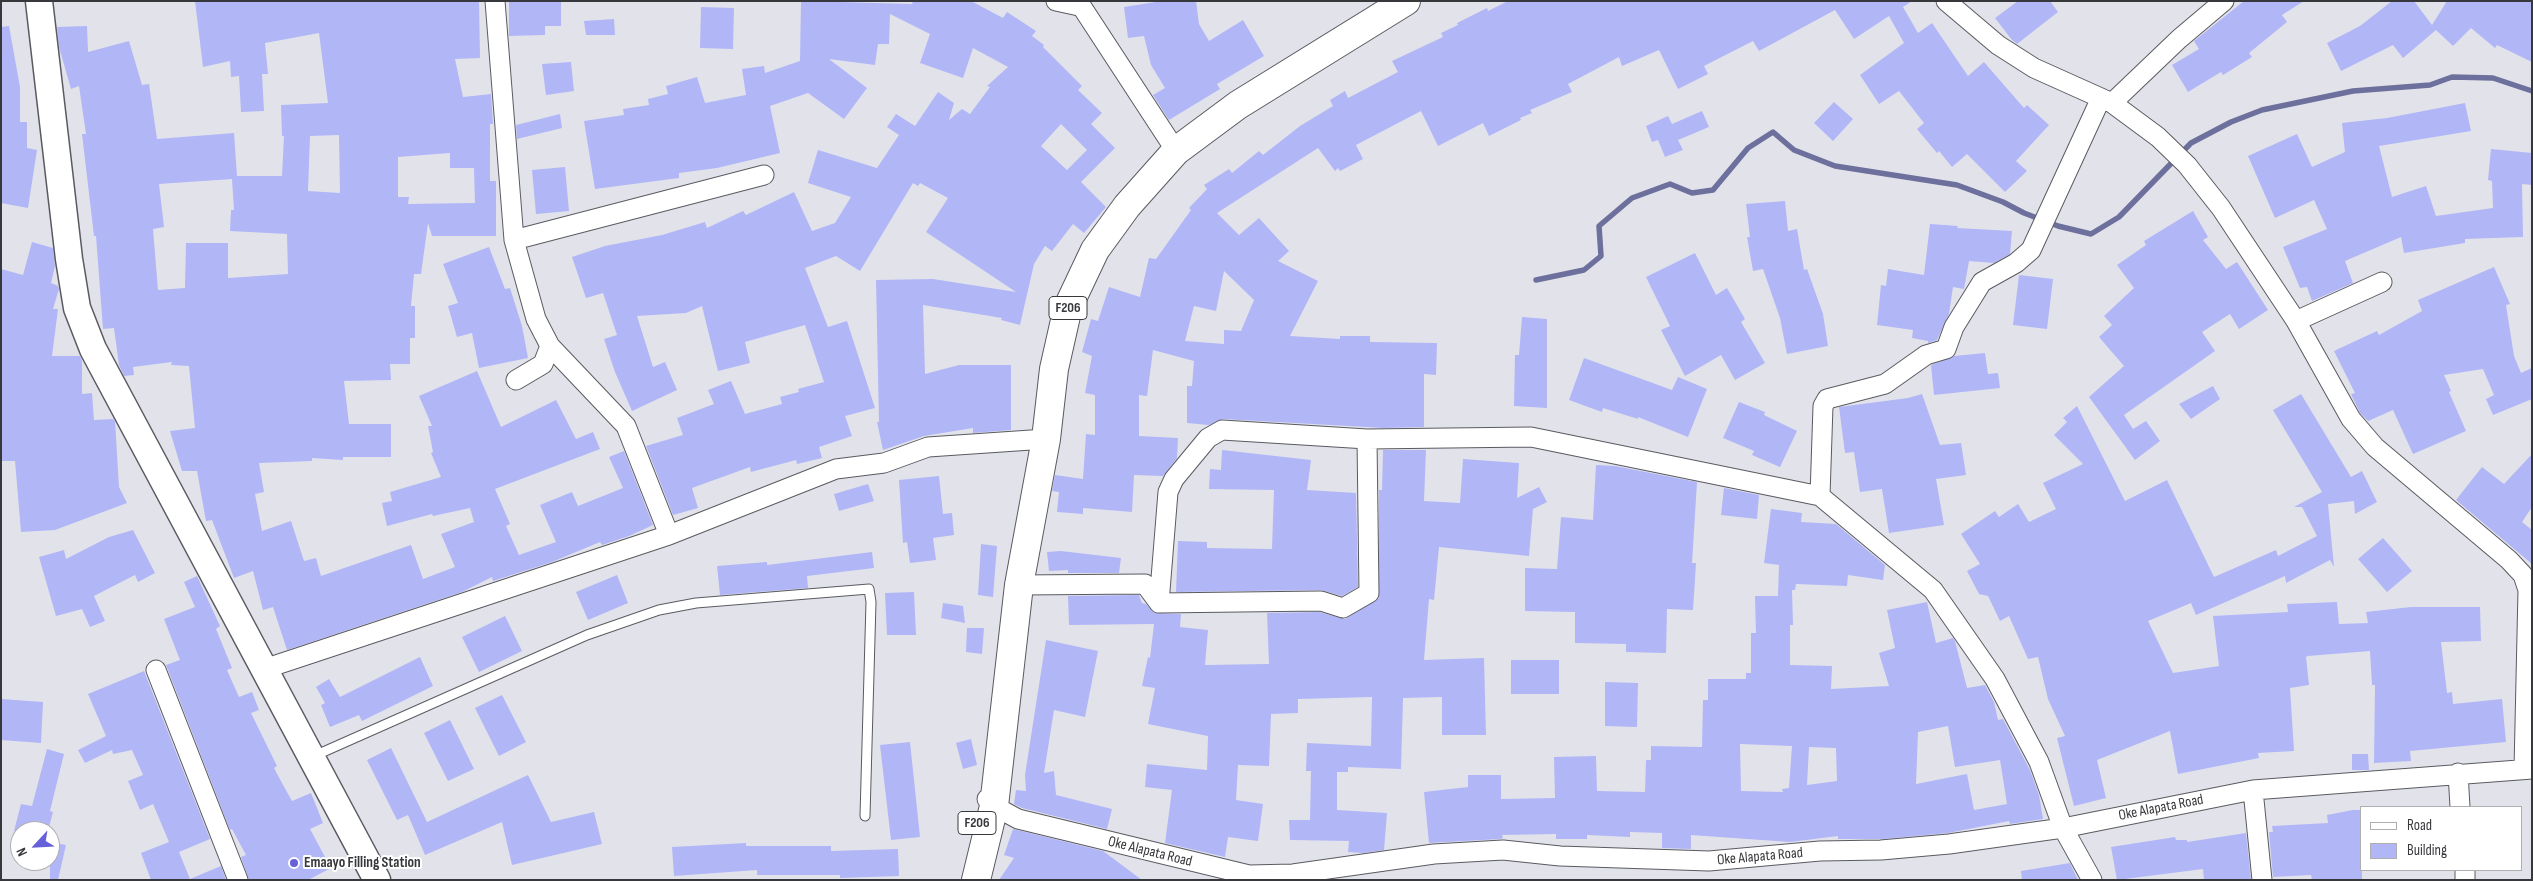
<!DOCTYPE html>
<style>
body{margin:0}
#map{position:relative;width:2533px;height:881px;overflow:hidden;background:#e2e3ea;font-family:"Sofia Sans Condensed",sans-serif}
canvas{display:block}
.frame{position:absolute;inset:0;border:2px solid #37383b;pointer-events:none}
.legend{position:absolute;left:2360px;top:806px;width:162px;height:65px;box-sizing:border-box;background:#fff;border:1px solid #afafb1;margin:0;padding:6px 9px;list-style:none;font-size:15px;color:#37383b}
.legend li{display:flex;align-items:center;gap:10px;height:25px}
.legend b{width:25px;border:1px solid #afafb1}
.north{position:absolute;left:10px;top:821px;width:50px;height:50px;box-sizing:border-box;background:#fff;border:1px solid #afafb1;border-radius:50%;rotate:245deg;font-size:14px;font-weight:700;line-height:20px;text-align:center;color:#37383b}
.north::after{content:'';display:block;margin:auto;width:18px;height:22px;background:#6660da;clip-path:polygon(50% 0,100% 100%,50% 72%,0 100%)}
</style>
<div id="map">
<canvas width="2533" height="881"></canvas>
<div class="frame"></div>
<ul class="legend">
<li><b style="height:6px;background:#fff"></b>Road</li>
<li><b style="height:14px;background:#b1b6f7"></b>Building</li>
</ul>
<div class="north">N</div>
</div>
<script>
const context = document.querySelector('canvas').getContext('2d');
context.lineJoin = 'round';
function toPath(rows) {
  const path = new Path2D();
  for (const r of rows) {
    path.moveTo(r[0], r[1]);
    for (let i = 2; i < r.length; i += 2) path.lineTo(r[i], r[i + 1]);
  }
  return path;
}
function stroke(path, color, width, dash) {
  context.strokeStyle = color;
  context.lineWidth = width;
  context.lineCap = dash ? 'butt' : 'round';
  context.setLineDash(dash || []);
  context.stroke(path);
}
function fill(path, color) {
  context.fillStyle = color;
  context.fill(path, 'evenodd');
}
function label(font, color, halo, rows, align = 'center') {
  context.font = font + ' "Sofia Sans Condensed",sans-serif';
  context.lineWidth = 4;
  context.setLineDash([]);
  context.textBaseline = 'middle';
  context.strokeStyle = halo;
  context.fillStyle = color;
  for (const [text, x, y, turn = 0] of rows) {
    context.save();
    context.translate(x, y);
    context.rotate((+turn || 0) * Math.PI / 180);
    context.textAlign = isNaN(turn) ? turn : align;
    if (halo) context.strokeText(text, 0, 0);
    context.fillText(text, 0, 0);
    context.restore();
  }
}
const stream = toPath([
 [1536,280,1584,270,1601,256,1599,226,1632,198,1670,184,1692,193,1713,190,1748,148,1773,132,1794,150,1835,166,1957,185,2003,202,2024,213,2058,226,2091,234,2119,217,2191,143,2231,122,2262,110,2353,91,2430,85,2452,77,2493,78,2532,91]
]);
const building = toPath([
 [195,1,479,1,480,58,455,59,463,97,491,94,493,124,490,124,490,181,496,181,496,236,432,236,428,223,421,274,414,274,411,306,415,306,415,338,410,338,410,364,390,364,391,380,344,381,349,424,391,424,391,457,343,457,343,460,312,458,312,461,259,463,264,492,255,494,262,531,291,521,304,561,316,558,321,576,411,545,423,579,455,567,441,534,474,522,470,508,433,516,432,514,387,526,382,503,392,501,390,492,441,477,431,453,433,452,428,426,432,426,419,396,477,371,501,427,556,400,576,439,593,432,600,449,495,489,510,524,506,526,519,555,556,542,540,505,572,492,578,506,623,488,609,457,624,451,653,525,629,536,602,545,600,542,552,562,493,581,492,577,462,592,287,650,273,607,263,610,253,571,234,578,212,520,206,521,197,471,182,471,170,431,195,428,189,366,171,365,172,362,133,367,134,375,124,376,119,365,114,328,103,329,96,236,94,236,82,134,86,134,79,86,71,89,59,47,57,27,87,26,88,52,129,41,142,85,149,84,157,139,234,133,237,176,282,176,284,136,282,136,281,105,328,103,319,33,265,43,268,74,262,74,264,111,241,112,239,76,231,77,230,61,203,67],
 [339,135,340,193,308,191,310,136],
 [450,153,450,168,474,168,475,203,408,204,409,197,398,197,398,157],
 [232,179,234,210,231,210,230,231,287,234,288,274,228,278,228,243,186,243,185,288,158,290,153,229,164,227,159,184],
 [509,1,561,1,561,26,545,26,545,35,509,36],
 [801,1,912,4,913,1,971,1,1003,18,1007,12,1036,31,1032,36,1044,45,1043,47,1082,86,1078,90,1102,113,1091,124,1115,148,1081,182,1106,207,1084,233,1073,224,1052,251,1045,246,1034,264,1020,325,1001,320,1002,318,923,305,925,374,959,365,1011,365,1011,430,973,433,973,428,924,436,883,450,877,422,879,422,876,280,933,279,1016,292,926,232,948,198,920,183,918,186,913,183,860,271,836,256,805,268,828,327,847,321,875,408,845,416,852,436,819,447,822,458,797,464,796,460,751,472,750,467,692,488,698,508,673,515,646,446,683,435,677,418,714,404,708,390,731,381,745,414,782,404,780,397,799,392,798,389,824,382,805,325,745,342,750,363,718,371,702,306,686,313,637,316,653,367,665,362,677,390,632,411,615,372,604,339,617,335,603,293,586,298,572,257,605,246,662,235,705,222,707,228,743,211,746,215,794,192,812,231,835,223,851,197,808,183,818,150,877,168,899,135,887,127,896,114,915,126,938,92,954,103,949,120,962,109,970,114,990,87,987,86,1008,67,973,48,963,78,920,63,930,34,890,14,889,44,878,44,875,65,829,59,867,88,844,119,808,93,770,106,780,153,717,168,679,173,679,178,595,189,584,121,624,115,623,109,649,105,648,99,668,94,666,86,697,77,705,103,746,95,742,69,764,66,765,73,800,61],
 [1061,124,1087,150,1067,170,1041,146],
 [1162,1,1196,1,1199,24,1209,41,1243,20,1264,56,1217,84,1220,89,1169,120,1153,95,1165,88,1151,65,1144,36,1128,38,1124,7],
 [1508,1,1912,1,1903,7,1918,33,1932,23,1968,76,1984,62,2024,108,2027,105,2049,125,2016,161,2027,171,2005,192,1967,154,1952,167,1939,151,1937,153,1917,129,1924,123,1899,91,1879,104,1860,75,1904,43,1889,16,1854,39,1835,10,1759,51,1753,41,1704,66,1708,74,1678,89,1659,50,1622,66,1619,57,1568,84,1572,92,1530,110,1532,113,1520,118,1521,120,1489,136,1483,123,1438,146,1421,111,1356,145,1363,159,1340,171,1338,168,1335,171,1318,148,1217,213,1239,235,1259,218,1289,251,1278,261,1318,281,1290,336,1340,339,1340,336,1370,336,1370,342,1437,343,1436,375,1424,374,1424,427,1384,428,1223,419,1209,425,1187,423,1187,386,1192,386,1194,361,1153,350,1147,396,1139,395,1139,436,1178,438,1177,458,1163,476,1134,475,1132,512,1083,508,1083,514,1057,512,1059,492,1052,491,1055,475,1083,479,1086,434,1095,435,1095,395,1085,393,1092,356,1082,352,1091,319,1098,321,1109,287,1140,297,1149,258,1156,259,1191,210,1189,208,1207,189,1204,185,1229,169,1232,173,1259,151,1263,155,1300,126,1333,106,1330,100,1345,91,1348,98,1398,72,1392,61,1443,37,1441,33,1458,25,1457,23,1487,8,1488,11],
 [1224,271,1254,300,1241,331,1224,330,1224,344,1185,341,1194,306,1216,311],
 [2018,1,2050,1,2058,12,2017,44,2012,40,1995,18],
 [2244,1,2304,1,2282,15,2287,22,2249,53,2252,57,2223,75,2221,72,2188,92,2172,65,2199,49,2194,41],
 [2392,1,2414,1,2432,25,2447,1,2532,1,2532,62,2497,45,2495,48,2471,28,2453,46,2436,30,2403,58,2393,45,2341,71,2327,43,2360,26],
 [701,7,734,8,733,49,700,48],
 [614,19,615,35,586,35,584,21],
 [9,26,20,87,20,122,27,122,27,148,37,150,28,208,1,203,1,27],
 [571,62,574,91,546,95,542,64],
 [1834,102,1853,119,1833,141,1814,123],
 [2465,103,2471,131,2379,146,2392,197,2426,186,2436,216,2493,208,2492,181,2488,180,2491,149,2532,153,2532,185,2522,184,2523,237,2465,239,2465,243,2404,253,2401,237,2345,261,2353,283,2312,301,2307,287,2300,288,2283,247,2327,229,2314,200,2275,218,2248,156,2297,134,2312,167,2345,152,2342,123,2387,118],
 [1702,111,1709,127,1678,140,1683,150,1665,157,1658,140,1652,142,1646,126,1668,116,1672,124],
 [560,114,562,128,517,139,516,125],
 [565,167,569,211,536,214,532,170],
 [1785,201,1788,231,1797,229,1804,270,1807,269,1823,314,1828,346,1787,354,1780,318,1763,269,1753,271,1747,237,1750,237,1746,204],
 [2193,211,2208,237,2203,240,2226,269,2237,262,2268,310,2239,329,2230,314,2202,332,2215,351,2124,415,2133,429,2146,421,2160,441,2135,460,2089,397,2124,366,2099,337,2112,325,2104,316,2134,288,2117,265,2146,245,2144,241],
 [1930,224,1958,226,1957,228,2012,231,2010,254,1994,263,1969,261,1964,289,1953,287,1949,314,1937,340,1928,343,1928,341,1912,338,1913,330,1877,325,1881,285,1886,286,1888,269,1924,275],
 [32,242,53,248,55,266,51,283,58,286,59,289,53,309,58,309,52,356,80,356,82,361,82,394,92,393,94,420,113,419,115,421,119,487,127,503,55,530,21,532,15,461,1,461,1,269,23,275],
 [489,247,505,289,510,288,522,326,528,358,479,368,472,333,457,337,448,306,458,303,443,264],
 [1695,253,1716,295,1727,288,1745,319,1741,322,1765,363,1735,380,1721,355,1685,376,1661,330,1670,326,1646,277],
 [2494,267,2510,304,2506,305,2514,356,2521,373,2532,368,2532,399,2493,415,2486,399,2494,395,2483,369,2444,375,2451,391,2449,392,2466,431,2413,454,2393,410,2368,421,2360,413,2351,394,2355,393,2334,351,2377,331,2379,335,2422,311,2418,300],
 [2019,275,2053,279,2047,329,2013,325],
 [1522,317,1547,319,1547,408,1514,406,1515,355,1519,355],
 [1985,353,1988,374,1998,373,2000,388,1934,395,1931,365,1954,356],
 [1584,358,1672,390,1678,377,1707,389,1688,437,1638,417,1638,419,1603,408,1602,412,1569,400],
 [2213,386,2220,399,2191,419,2179,404],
 [1922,394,1940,445,1961,443,1966,475,1936,479,1944,525,1889,533,1882,489,1860,492,1854,452,1845,453,1839,407,1908,398],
 [2301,394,2351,477,2362,471,2377,502,2355,514,2354,501,2328,504,2334,567,2330,560,2286,583,2285,576,2196,615,2191,603,2148,621,2173,673,2219,666,2213,616,2288,612,2287,604,2337,602,2339,624,2368,623,2366,612,2411,607,2480,607,2481,641,2441,642,2447,693,2452,692,2453,704,2502,699,2506,742,2410,751,2411,761,2374,763,2375,685,2372,685,2370,651,2308,656,2306,657,2309,685,2290,688,2294,751,2258,753,2259,758,2178,774,2170,731,2097,760,2106,798,2074,806,2057,738,2065,736,2048,699,2038,657,2028,659,2009,616,2000,621,1988,596,1979,594,1967,571,1980,564,1961,534,1995,511,1999,517,2018,504,2029,522,2056,509,2043,483,2083,464,2054,435,2067,422,2063,418,2077,406,2125,501,2167,480,2214,577,2276,550,2278,556,2317,536,2302,507,2294,507,2322,492,2273,410],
 [1739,402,1765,412,1764,415,1797,431,1780,467,1752,455,1754,451,1723,438],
 [1222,450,1311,460,1307,490,1356,493,1358,587,1342,596,1321,590,1176,592,1178,541,1207,542,1207,548,1272,549,1274,490,1209,489,1210,469,1221,470],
 [1383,450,1426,450,1424,501,1460,503,1463,459,1519,463,1517,498,1539,487,1547,502,1533,509,1529,556,1439,547,1434,600,1429,599,1424,660,1484,658,1486,735,1442,735,1442,697,1403,698,1401,769,1348,767,1348,772,1337,772,1337,810,1387,813,1384,850,1363,853,1348,852,1349,841,1290,840,1289,820,1310,820,1311,771,1306,771,1307,743,1371,746,1372,697,1298,699,1298,713,1271,714,1269,766,1238,765,1236,800,1263,804,1258,841,1228,837,1225,857,1165,843,1172,790,1145,787,1147,764,1207,770,1208,736,1148,724,1155,688,1142,686,1148,657,1150,658,1154,624,1069,625,1068,596,1139,595,1142,603,1146,604,1154,613,1181,614,1180,627,1208,630,1205,665,1269,664,1267,613,1319,612,1345,619,1379,598,1379,490,1382,490],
 [2532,454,2532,507,2522,522,2532,530,2532,564,2456,500,2482,467,2504,484],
 [1596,465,1615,466,1697,482,1692,563,1696,563,1693,610,1667,609,1666,653,1626,652,1626,644,1575,643,1575,612,1525,611,1525,568,1557,569,1561,517,1593,520],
 [939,476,943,514,952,513,954,535,933,538,936,560,910,563,907,542,903,543,899,480],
 [868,484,874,501,839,511,834,494],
 [1724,488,1759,495,1757,519,1721,515],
 [1771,509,1802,513,1801,522,1836,524,1885,565,1883,580,1848,575,1847,586,1796,584,1795,590,1792,590,1793,625,1790,625,1790,665,1832,666,1831,689,1889,686,1879,653,1895,648,1887,610,1927,602,1936,643,1953,638,1955,641,1967,688,1985,685,1994,702,1998,720,2003,719,2030,770,2039,795,2043,819,2010,824,2009,821,1948,833,1883,839,1838,839,1838,836,1790,842,1691,835,1691,849,1662,848,1662,833,1630,832,1630,837,1587,835,1587,839,1556,839,1556,834,1502,835,1503,838,1500,839,1429,843,1424,792,1468,787,1468,775,1501,775,1501,799,1555,798,1554,757,1596,756,1597,791,1645,792,1646,760,1651,760,1651,746,1702,747,1703,700,1708,700,1708,679,1746,679,1746,673,1751,673,1751,633,1756,633,1755,596,1778,596,1779,565,1764,563],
 [1948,726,1955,767,2000,760,2007,804,1974,810,1967,774,1916,784,1918,732],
 [1740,744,1792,746,1789,788,1782,789,1783,792,1741,791],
 [1809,747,1836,748,1837,781,1807,785],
 [133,530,155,573,138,582,135,575,94,596,105,621,90,627,82,609,56,616,39,557,64,550,66,559,109,537],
 [2383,538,2412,571,2387,592,2358,559],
 [981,544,997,546,993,597,978,595],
 [1061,551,1121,558,1119,573,1068,573,1068,570,1049,571,1047,552],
 [872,552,874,568,807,576,808,588,720,595,717,566,767,562,767,565],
 [617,575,628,603,588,620,576,592],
 [197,576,220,626,216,629,232,668,227,670,239,697,252,692,259,710,251,713,277,766,274,768,282,783,292,801,311,793,323,823,310,829,331,868,308,880,249,880,241,857,246,855,232,829,230,830,166,665,180,660,164,619,195,607,184,582],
 [914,592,916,635,887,635,885,593],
 [943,603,963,606,965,623,941,618],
 [505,616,522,651,479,672,462,637],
 [967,628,984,628,982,654,966,652],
 [1046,640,1098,651,1085,717,1054,710,1044,773,1054,771,1056,795,1112,809,1107,829,1022,808,1014,804,1016,790,1026,791,1025,775],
 [420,657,433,686,362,721,359,715,330,727,321,705,325,703,316,687,329,679,340,697],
 [1511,660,1559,660,1559,694,1511,694],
 [144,671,210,839,179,852,190,879,221,866,226,880,151,880,141,853,169,842,153,804,140,810,128,781,143,775,132,750,113,754,112,750,85,763,78,750,106,736,88,694],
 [1605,682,1638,683,1637,727,1605,726],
 [502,695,526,742,499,756,475,708],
 [1,699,43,702,41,743,1,740],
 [450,720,474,769,448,781,424,733],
 [971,739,977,765,963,769,956,743],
 [910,742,920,837,891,840,880,745],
 [391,748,427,822,528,775,551,822,594,812,602,844,512,865,502,822,425,855,408,815,397,820,367,760],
 [47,749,64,754,50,811,53,812,48,831,14,831,21,804,32,806],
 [2352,754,2368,754,2369,770,2352,770],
 [2353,810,2362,810,2362,880,2312,880,2311,875,2273,877,2269,832,2273,832,2272,826,2328,823,2327,815],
 [1013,829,1103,851,1142,880,999,880,1014,858,1004,855],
 [2246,833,2251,880,2204,880,2203,869,2117,880,2111,847,2175,837,2176,840,2187,840,2187,842],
 [50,842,66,845,58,880,50,880],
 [746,843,746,846,831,846,831,851,898,849,899,876,840,878,840,875,757,875,757,870,674,876,672,847],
 [2070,863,2078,880,2022,880,2021,871]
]);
const lane = toPath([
 [314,756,587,635,659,610,696,603,869,589,871,602,865,816]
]);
const street = toPath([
 [495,1,514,240,536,319,550,346,543,364,516,380],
 [1056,1,1079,6],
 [1078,1,1176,151],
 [1946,1,1998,45,2034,68,2112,103,2158,137,2187,165,2221,208,2296,321,2351,419,2375,447,2509,560,2523,575,2528,590,2524,769],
 [2112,103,2179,39,2224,1],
 [514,240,764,175],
 [2296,321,2382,282],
 [550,346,626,426,669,535],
 [1820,496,1823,406,1827,399,1885,384,1926,355,1946,349,1954,327,1982,282,2016,263,2031,250,2101,98],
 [1019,585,1145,584,1159,603,1321,601,1343,608,1369,593,1367,439,1531,437,1820,496,1933,590,1995,679,2039,762,2063,828,2092,880],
 [1159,603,1168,492,1174,479,1208,438,1222,430,1367,439],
 [264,669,669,535,836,469,884,463,928,447,1046,439],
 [156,670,238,880],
 [2458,773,2460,807],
 [2253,790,2262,880],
 [987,799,994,806,1018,819,1249,875,1293,874,1434,854,1503,850,1560,856,1709,861,1820,851,1881,850,1949,844,2063,828,2253,790,2532,769],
 [2465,870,2465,880]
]);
const secondary = toPath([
 [39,1,69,259,77,308,93,349,377,880]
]);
const primary = toPath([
 [976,880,994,806,1019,585,1046,439,1054,369,1068,307,1095,250,1127,206,1176,151,1238,105,1406,1]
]);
const markers = [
 [294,863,5,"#6660da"]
];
const shields = [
 [1068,308,38],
 [977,823,38]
];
const shieldNames = [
 ["F206",1068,308],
 ["F206",977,823]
];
const streetNames = [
 ["Oke Alapata Road",2161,808,-11],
 ["Oke Alapata Road",1150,852,14],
 ["Oke Alapata Road",1760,857,-5]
];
const poiNames = [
 ["Emaayo Filling Station",304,863]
];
stroke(stream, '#6d709c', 5.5);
fill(building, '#b1b6f7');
stroke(lane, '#5a5a61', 11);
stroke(street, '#5a5a61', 21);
stroke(secondary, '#5a5a61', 29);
stroke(primary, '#5a5a61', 30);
stroke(lane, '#fff', 9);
stroke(street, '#fff', 19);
stroke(secondary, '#fff', 26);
stroke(primary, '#fff', 28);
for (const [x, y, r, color] of markers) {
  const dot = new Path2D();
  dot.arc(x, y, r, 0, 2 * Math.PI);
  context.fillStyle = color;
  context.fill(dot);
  stroke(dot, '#fff', 2);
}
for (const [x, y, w] of shields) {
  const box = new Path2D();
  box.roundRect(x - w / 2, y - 11.5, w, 23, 4);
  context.fillStyle = '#fff';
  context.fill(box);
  stroke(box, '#37383b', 1);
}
label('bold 14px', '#37383b', null, shieldNames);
label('15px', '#37383b', '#fff', streetNames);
label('bold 15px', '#37383b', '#fff', poiNames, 'left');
</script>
